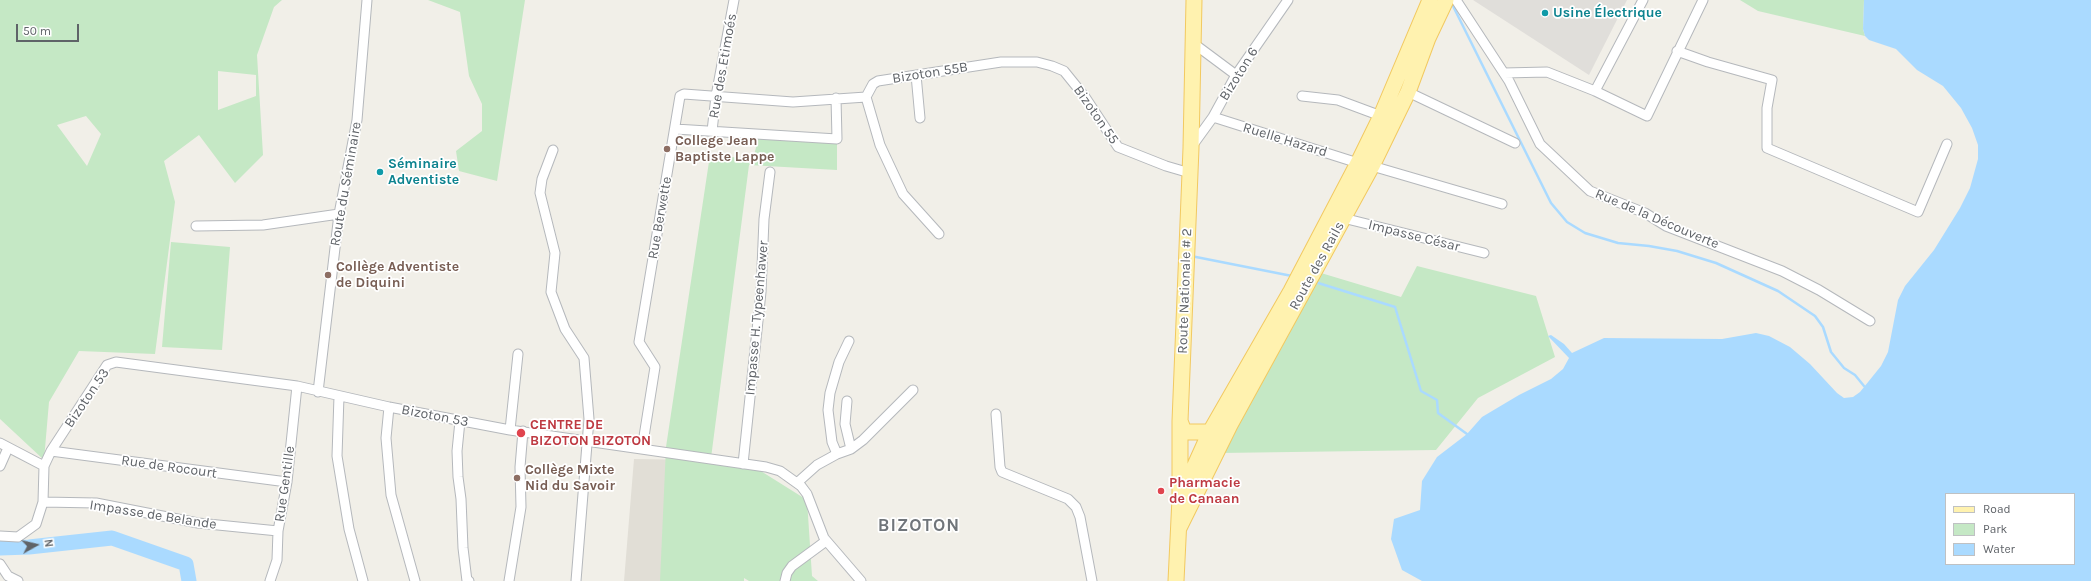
<!DOCTYPE html>
<meta charset="utf-8">
<style>
body{margin:0}
#map{position:relative;width:2091px;height:581px;overflow:hidden;background:#f1efe8;font-family:Karla,sans-serif}
canvas{display:block}
.legend{position:absolute;left:1945px;top:493px;width:130px;height:72px;box-sizing:border-box;background:#fff;border:1px solid #bfc1c3;margin:0;padding:5px 7px;list-style:none;font-size:12px;color:#5f6368}
.legend li{display:flex;align-items:center;gap:8px;height:20px}
.legend b{width:20px;border:1px solid #bfc1c3}
.north{position:absolute;left:16px;top:525px;width:40px;height:40px;-webkit-text-stroke:3px #fff;paint-order:stroke;rotate:82deg;font-size:11px;font-weight:700;line-height:16px;text-align:center;color:#5f6368}
.north::after{content:'';display:block;margin:auto;width:14px;height:18px;background:#5f6368;clip-path:polygon(50% 0,100% 100%,50% 72%,0 100%)}
.scale{position:absolute;left:16px;top:24px;width:63px;height:18px;box-sizing:border-box;border:2px solid #5f6368;border-top:0;padding-left:5px;font-size:12px;line-height:14px;white-space:nowrap;color:#5f6368;-webkit-text-stroke:3px #fff;paint-order:stroke}
</style>
<div id="map">
<canvas width="2091" height="581"></canvas>
<ul class="legend">
<li><b style="height:5px;background:#fff2af"></b>Road</li>
<li><b style="height:11px;background:#c5e8c5"></b>Park</li>
<li><b style="height:11px;background:#aadaff"></b>Water</li>
</ul>
<div class="north">N</div>
<div class="scale">50 m</div>
</div>
<script>
const context = document.querySelector('canvas').getContext('2d');
context.lineJoin = 'round';
function fill(path, color) {
  context.fillStyle = color;
  context.fill(path, 'evenodd');
}
function toPath(rows) {
  const path = new Path2D();
  for (const r of rows) {
    path.moveTo(r[0], r[1]);
    for (let i = 2; i < r.length; i += 2) path.lineTo(r[i], r[i + 1]);
  }
  return path;
}
function stroke(path, color, width, dash) {
  context.strokeStyle = color;
  context.lineWidth = width;
  context.lineCap = dash ? 'butt' : 'round';
  context.setLineDash(dash || []);
  context.stroke(path);
}
function label(font, color, halo, rows, align = 'center') {
  context.font = font + ' Karla,sans-serif';
  context.lineWidth = 3.5;
  context.setLineDash([]);
  context.textBaseline = 'middle';
  context.strokeStyle = halo;
  context.fillStyle = color;
  for (const [text, x, y, turn = 0] of rows) {
    context.save();
    context.translate(x, y);
    context.rotate((+turn || 0) * Math.PI / 180);
    context.textAlign = isNaN(turn) ? turn : align;
    if (halo) context.strokeText(text, 0, 0);
    context.fillText(text, 0, 0);
    context.restore();
  }
}
const industrial = toPath([
 [1473,0,1627,0,1589,75]
]);
const education = toPath([
 [634,459,699,460,692,581,624,581]
]);
const green = toPath([
 [0,0,282,0,274,7,257,55,263,155,235,183,199,135,164,161,175,202,155,354,79,351,49,402,44,460,0,419],
 [218,71,256,75,256,96,218,110],
 [86,116,101,134,87,166,57,125],
 [428,0,525,0,497,181,459,171,456,151,482,131,482,104,469,76,460,12],
 [1740,0,1864,0,1863,29,1865,36,1758,11],
 [759,136,837,142,837,170,749,165,711,458,748,463,807,500,812,576,818,581,749,581,744,578,744,581,660,581,666,447,710,155,753,159],
 [171,242,230,247,222,350,162,347],
 [1417,266,1536,296,1555,357,1478,398,1436,450,1220,453,1321,273,1401,297]
]);
const water = toPath([
 [1864,0,2091,0,2091,581,1422,581,1402,570,1391,539,1394,519,1420,510,1422,481,1437,457,1467,434,1482,417,1519,395,1551,379,1563,369,1569,358,1548,336,1551,335,1564,344,1572,353,1604,338,1722,339,1756,333,1769,336,1790,347,1810,364,1837,393,1844,398,1853,397,1860,392,1881,366,1888,352,1898,300,1905,286,1934,250,1960,208,1970,188,1978,159,1978,145,1972,128,1961,108,1943,86,1917,70,1896,49,1869,40,1865,36,1863,29],
 [1946,494,2074,494,2074,564,1946,564]
]);
const stream = toPath([
 [1453,6,1551,203,1567,222,1585,233,1618,243,1649,246,1677,251,1716,263,1778,291,1815,316,1823,327,1831,352,1844,368,1855,375,1864,386],
 [1191,256,1292,276],
 [1315,282,1395,307,1421,391,1437,400,1438,413,1467,434]
]);
const river = toPath([
 [0,548,29,547,112,538,186,564,189,581]
]);
const minor = toPath([
 [1456,0,1509,81,1540,144,1590,191,1645,213,1666,226,1782,271,1819,290,1870,321],
 [1193,43,1236,75],
 [1677,51,1708,62,1772,80,1767,108,1767,148,1918,212,1947,144],
 [1504,73,1547,72,1595,91,1647,116,1703,0],
 [916,75,920,118],
 [1595,91,1643,0],
 [1408,92,1515,143],
 [1302,96,1338,100,1381,116],
 [1213,117,1358,163],
 [675,129,837,139,836,98],
 [712,131,716,96,734,0],
 [1192,146,1213,117,1236,75,1288,0],
 [553,150,542,179,540,193,555,253,551,292,565,329,584,358,589,419,576,581],
 [1372,166,1502,204],
 [1343,218,1484,253],
 [196,226,263,225,339,214],
 [939,234,903,194,880,145,866,97,873,84,878,81,1001,62,1037,62,1052,66,1064,71,1085,97,1118,147,1166,166,1190,173],
 [318,392,339,214,357,120,367,0],
 [339,396,337,456,349,529,363,581],
 [847,401,845,424,851,449],
 [389,407,386,438,391,495,415,581],
 [996,414,1000,467,1002,472,1068,499,1076,507,1080,517,1092,581],
 [460,421,457,451,458,477,461,499,463,548,467,581,469,581],
 [510,430,518,354],
 [0,443,44,466],
 [642,449,655,367,639,342,680,96,684,94,793,102,866,97],
 [51,451,287,482],
 [837,454,832,442,828,410,830,393,839,362,849,341],
 [743,464,761,292,764,219,770,172],
 [0,466,8,448],
 [798,482,817,465,837,454,851,449,863,440,913,390],
 [43,502,44,466,51,451,107,365,116,362,297,386,389,407,510,430,766,467,780,471,801,486,807,494,824,538,861,581],
 [0,536,18,537,36,524,43,502,96,503,198,523,278,531],
 [0,564,8,576,18,581],
 [270,581,277,560,278,531,287,482,297,386],
 [509,581,521,507,520,467,523,431],
 [785,581,787,573,792,566,826,541]
]);
const primary = toPath([
 [1180,421,1183,429,1187,432,1210,432],
 [1182,494,1210,432,1291,291,1358,163,1381,116,1430,0],
 [1179,528,1230,425,1372,166,1408,92,1428,38,1446,0],
 [1176,581,1180,498,1180,421,1191,148,1194,0]
]);
const markers = [
 [1545,13,4,"#0f9aa8"],
 [667,149,4,"#8d6e63"],
 [380,172,4,"#0f9aa8"],
 [328,275,4,"#8d6e63"],
 [521,433,5,"#e0444e"],
 [517,478,4,"#8d6e63"],
 [1161,491,4,"#e0444e"]
];
const cultureNames = [
 ["Usine Électrique",1553,13],
 ["Séminaire",388,164],
 ["Adventiste",388,180]
];
const streetNames = [
 ["Rue des Etimoés",723,66,-80],
 ["Bizoton 55B",930,73,-9],
 ["Bizoton 6",1239,74,-58],
 ["Bizoton 55",1096,115,55],
 ["Ruelle Hazard",1285,140,17],
 ["Route du Séminaire",346,184,-80],
 ["Rue Berwette",660,218,-80],
 ["Rue de la Découverte",1657,219,23],
 ["Impasse César",1414,236,14],
 ["Route des Rails",1317,266,-61],
 ["Route Nationale # 2",1185,291,-88],
 ["Impasse H. Typeenhawer",757,318,-85],
 ["Bizoton 53",87,398,-56],
 ["Bizoton 53",435,416,11],
 ["Rue de Rocourt",169,467,8],
 ["Rue Gentille",285,484,-82],
 ["Impasse de Belande",153,515,9]
];
const educationNames = [
 ["College Jean",675,141],
 ["Baptiste Lappe",675,157],
 ["Collège Adventiste",336,267],
 ["de Diquini",336,283],
 ["Collège Mixte",525,470],
 ["Nid du Savoir",525,486]
];
const healthNames = [
 ["CENTRE DE",530,425],
 ["BIZOTON BIZOTON",530,441],
 ["Pharmacie",1169,483],
 ["de Canaan",1169,499]
];
const districtNames = [
 ["BIZOTON",919,526]
];
fill(industrial, '#e0deda');
fill(education, '#e1ded6');
fill(green, '#c5e8c5');
fill(water, '#aadaff');
stroke(stream, '#aadaff', 2.5);
stroke(river, '#aadaff', 15);
stroke(minor, '#b5b8bc', 11);
stroke(primary, '#f2c960', 17);
stroke(minor, '#fff', 9);
stroke(primary, '#fff2af', 15);
for (const [x, y, r, color] of markers) {
  const dot = new Path2D();
  dot.arc(x, y, r, 0, 2 * Math.PI);
  context.fillStyle = color;
  context.fill(dot);
  stroke(dot, '#fff', 1.5);
}
label('bold 14px', '#0d838f', '#fff', cultureNames, 'left');
label('14px', '#5f6368', '#fff', streetNames);
label('bold 14px', '#785e54', '#fff', educationNames, 'left');
label('bold 14px', '#be3a42', '#fff', healthNames, 'left');
context.letterSpacing = '1px';
label('bold 18px', '#70757a', '#fff', districtNames);
context.letterSpacing = '0px';
</script>
